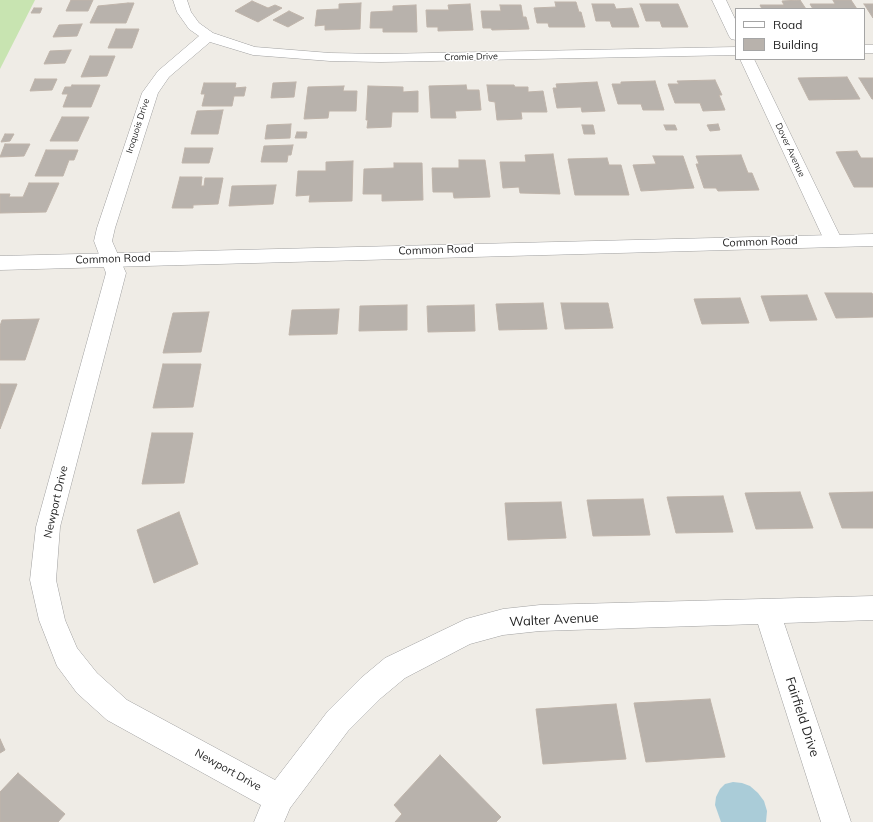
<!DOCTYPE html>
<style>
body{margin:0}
#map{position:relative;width:873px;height:822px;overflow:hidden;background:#efece6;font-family:Mulish,sans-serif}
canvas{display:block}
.legend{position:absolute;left:735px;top:8px;width:130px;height:52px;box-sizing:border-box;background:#fff;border:1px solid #a5a5a5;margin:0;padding:5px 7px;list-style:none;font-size:12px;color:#1f1f1f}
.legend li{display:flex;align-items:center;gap:8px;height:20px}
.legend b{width:20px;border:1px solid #a5a5a5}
</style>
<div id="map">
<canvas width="873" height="822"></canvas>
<ul class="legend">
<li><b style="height:5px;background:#fff"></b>Road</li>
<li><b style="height:11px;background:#b8b2ac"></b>Building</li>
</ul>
</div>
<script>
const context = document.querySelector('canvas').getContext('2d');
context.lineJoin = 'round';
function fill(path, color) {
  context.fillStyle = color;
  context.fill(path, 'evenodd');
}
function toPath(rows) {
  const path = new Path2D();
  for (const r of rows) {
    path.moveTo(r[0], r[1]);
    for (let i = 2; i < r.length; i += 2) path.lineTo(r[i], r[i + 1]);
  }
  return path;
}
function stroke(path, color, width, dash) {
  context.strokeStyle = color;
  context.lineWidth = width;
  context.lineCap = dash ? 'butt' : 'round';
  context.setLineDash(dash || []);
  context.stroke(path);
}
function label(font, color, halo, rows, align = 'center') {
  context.font = font + ' Mulish,sans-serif';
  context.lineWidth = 3;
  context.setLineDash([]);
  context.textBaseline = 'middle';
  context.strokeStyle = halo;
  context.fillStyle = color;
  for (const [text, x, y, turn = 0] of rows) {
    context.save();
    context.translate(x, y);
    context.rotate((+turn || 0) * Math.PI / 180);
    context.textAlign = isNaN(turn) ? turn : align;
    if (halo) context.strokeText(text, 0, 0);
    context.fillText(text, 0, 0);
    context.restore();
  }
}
const grass = toPath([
 [0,0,35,0,0,69]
]);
const water = toPath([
 [733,782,742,783,750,786,758,793,764,801,767,811,766,822,721,822,715,805,716,797,720,789,725,784]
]);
const building = toPath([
 [71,0,93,0,88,11,66,11,71,0],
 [800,0,806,9,762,9,760,5,784,5,782,1,800,0],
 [833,0,851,0,857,9,813,9,810,4,835,4,833,0],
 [252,1,268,8,275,5,282,8,258,22,235,11,252,1],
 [555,2,576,2,579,12,581,12,585,27,549,27,548,23,537,23,534,8,556,7,555,2],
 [128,3,134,3,126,23,90,23,98,6,128,3],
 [361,3,360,29,325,30,325,25,315,26,317,10,339,9,339,4,361,3],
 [470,4,473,30,438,31,438,27,427,27,426,10,449,10,448,5,470,4],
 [592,4,614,4,616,9,632,8,639,27,612,27,610,21,596,21,592,4],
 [640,4,678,4,688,27,662,27,660,21,646,21,640,4],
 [864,4,873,4,873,18,864,4],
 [416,5,417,32,383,32,383,28,370,28,371,12,393,11,393,6,416,5],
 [500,5,521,5,523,17,526,17,529,29,492,30,491,28,483,28,481,11,501,11,500,5],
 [34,8,42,8,40,13,31,13,34,8],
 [289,11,304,18,288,27,273,20,289,11],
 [82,24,77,36,53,37,59,25,82,24],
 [116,29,139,29,132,48,108,48,116,29],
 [71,50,65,63,44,64,50,51,71,50],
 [90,56,115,56,107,76,81,77,90,56],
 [847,77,860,99,809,100,798,78,847,77],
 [859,78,873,78,873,99,872,99,859,78],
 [35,79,57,79,52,90,30,91,35,79],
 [715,80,722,95,719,95,725,110,703,111,700,103,675,103,668,84,679,84,677,81,715,80],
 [655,81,664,110,643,110,641,104,618,104,612,84,621,84,621,82,655,81],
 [296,82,294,97,271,98,273,83,296,82],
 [597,82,605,111,582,112,581,107,557,108,553,88,557,88,556,84,597,82],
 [204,83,236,83,235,88,246,87,244,96,234,96,232,106,202,106,205,94,201,94,204,83],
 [72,85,100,85,91,107,63,107,68,94,62,94,65,87,71,87,72,85],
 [466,85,467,90,479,90,481,110,455,111,456,118,431,118,429,86,466,85],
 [487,85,514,85,515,87,528,87,528,92,543,91,547,112,521,112,522,119,497,120,495,102,489,101,487,85],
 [344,86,343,91,357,91,356,111,329,111,328,118,304,119,308,87,344,86],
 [368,86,403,87,403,92,418,91,418,112,392,112,391,127,367,128,368,120,366,120,368,86],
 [223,110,218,134,191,134,197,111,223,110],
 [62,117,89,117,78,141,50,141,62,117],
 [291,124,290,138,265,139,267,125,291,124],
 [718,124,720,130,710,131,707,125,718,124],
 [582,125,593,125,595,134,584,134,582,125],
 [664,125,675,125,677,130,666,130,664,125],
 [297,132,307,132,306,138,295,138,297,132],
 [5,134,14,134,10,141,1,142,5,134],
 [5,144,30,144,24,156,0,157,5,144],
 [293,145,291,155,288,155,287,162,261,162,264,146,293,145],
 [185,148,213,148,209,163,182,163,185,148],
 [46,150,78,150,74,160,69,160,63,176,35,176,46,150],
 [857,151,861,158,873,158,873,187,854,187,836,152,857,151],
 [553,154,560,194,520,193,519,187,503,188,500,162,526,162,525,155,553,154],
 [741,155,748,173,752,173,759,190,718,191,716,188,704,188,696,164,699,164,696,156,741,155],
 [653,156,683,156,694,188,641,191,633,165,656,164,653,156],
 [607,158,609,165,621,165,629,195,575,195,568,159,607,158],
 [459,160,485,160,490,197,454,198,453,192,433,192,432,168,459,168,459,160],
 [353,161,352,201,309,202,310,195,296,196,298,171,326,171,326,162,353,161],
 [394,163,422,163,423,200,382,201,382,194,363,194,364,169,394,168,394,163],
 [180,177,202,177,201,186,204,186,205,178,223,178,218,204,193,205,193,208,172,208,180,177],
 [29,183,59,183,46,212,0,213,0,194,10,194,9,197,23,197,29,183],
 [276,185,273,204,229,206,232,186,276,185],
 [825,293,872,293,873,296,873,317,836,318,825,293],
 [807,295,817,320,770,321,761,296,807,295],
 [740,298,749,323,702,324,694,299,740,298],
 [543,303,547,329,499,330,496,304,543,303],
 [561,303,608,303,613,328,565,329,561,303],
 [407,305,407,330,359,331,360,306,407,305],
 [474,305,475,331,428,332,427,306,474,305],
 [339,309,337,334,289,335,292,310,339,309],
 [209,312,201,352,163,353,173,313,209,312],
 [39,319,25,360,0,360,0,326,2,320,39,319],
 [163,364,201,364,193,407,153,408,163,364],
 [0,384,17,384,0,429,0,384],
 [152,433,193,433,184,483,142,484,152,433],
 [800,492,813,528,756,529,745,493,800,492],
 [873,492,873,528,842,528,829,493,873,492],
 [723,496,733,532,676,533,667,497,723,496],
 [643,499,650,535,593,536,587,500,643,499],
 [561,502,566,538,508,540,505,503,561,502],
 [179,512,198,564,154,583,137,530,179,512],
 [710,699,725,757,646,762,634,703,710,699],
 [616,704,626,759,543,764,536,709,616,704],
 [0,739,5,750,0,753,0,739],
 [440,755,501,817,496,822,395,822,402,814,394,805,440,755],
 [18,773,65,814,58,822,0,822,0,792,18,773]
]);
const minor = toPath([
 [173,0,187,0,191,12,199,23,213,33,255,47,330,53,381,54,736,47,736,55,381,62,330,61,253,55,210,42,169,77,158,93,115,228,112,241,126,273,60,527,56,580,65,620,77,648,97,673,127,700,275,780,328,711,361,678,385,658,466,619,503,609,540,605,873,596,873,620,784,623,851,822,821,822,758,624,540,631,503,635,470,644,405,678,381,698,348,731,290,808,284,822,254,822,261,805,107,720,77,693,57,666,39,620,30,580,36,527,106,273,94,241,97,228,142,93,158,71,199,36,189,29,177,12,173,0],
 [712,0,726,0,736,21,736,40,731,39,729,36,712,0],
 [864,45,873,45,873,53,864,53,864,45],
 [740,59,754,59,842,240,840,244,833,246,826,244,824,240,740,59]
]);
const tertiary = toPath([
 [873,234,873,246,0,270,0,256,873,234]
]);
const farStreetnames = [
 ["Cromie Drive",471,57,-1],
 ["Iroquois Drive",138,126,-72],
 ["Dover Avenue",790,150,65]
];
const streetNames = [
 ["Common Road",760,242,-2],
 ["Common Road",436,250,-2],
 ["Common Road",113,259,-2],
 ["Newport Drive",56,502,-77],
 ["Newport Drive",228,770,29]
];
const nearStreetnames = [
 ["Walter Avenue",554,620,-3],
 ["Fairfield Drive",802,717,72]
];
fill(grass, '#c8e4b1');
fill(water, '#aaccd8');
fill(building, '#b8b2ac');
stroke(building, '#bfb4aa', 1);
stroke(minor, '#a0a0a0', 1);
stroke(tertiary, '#a0a0a0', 1);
fill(minor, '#fff');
fill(tertiary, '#fff');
label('9px', '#1f1f1f', '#fff', farStreetnames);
label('11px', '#1f1f1f', '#fff', streetNames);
label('13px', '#1f1f1f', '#fff', nearStreetnames);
</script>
